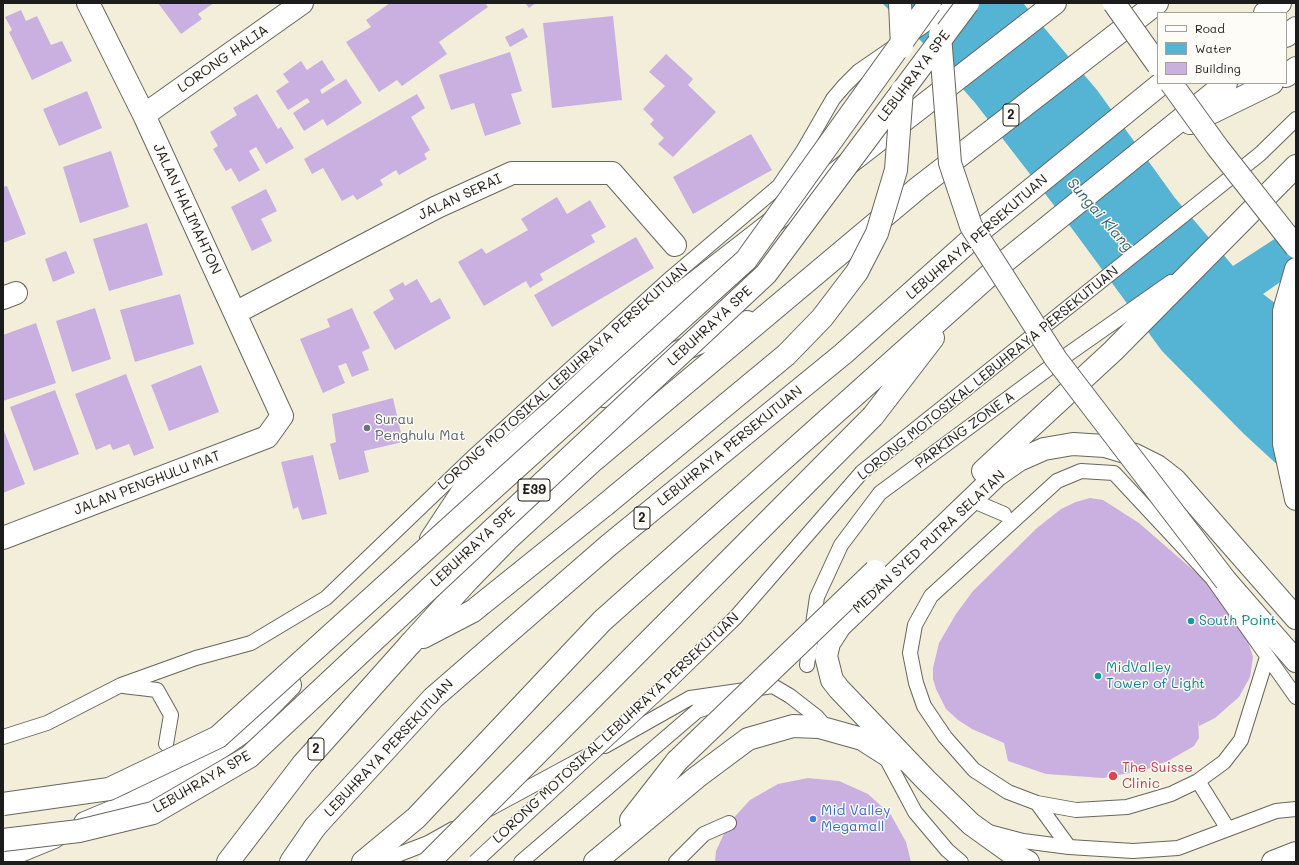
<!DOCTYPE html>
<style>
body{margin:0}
#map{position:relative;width:1299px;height:865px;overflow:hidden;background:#f3eeda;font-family:Mali,sans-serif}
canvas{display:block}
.frame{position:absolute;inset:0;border:4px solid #1c1c1c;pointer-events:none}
.legend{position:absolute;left:1157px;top:12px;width:130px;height:72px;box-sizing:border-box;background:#fdfcf7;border:1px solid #a3a29f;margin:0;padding:5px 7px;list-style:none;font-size:12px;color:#1c1c1c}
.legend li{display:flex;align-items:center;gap:8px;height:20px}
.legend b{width:20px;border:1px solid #a3a29f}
</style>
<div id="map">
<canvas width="1299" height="865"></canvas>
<div class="frame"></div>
<ul class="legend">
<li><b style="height:5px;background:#fff"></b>Road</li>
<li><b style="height:11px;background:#55b3d3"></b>Water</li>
<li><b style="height:11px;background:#c9b0e1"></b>Building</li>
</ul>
</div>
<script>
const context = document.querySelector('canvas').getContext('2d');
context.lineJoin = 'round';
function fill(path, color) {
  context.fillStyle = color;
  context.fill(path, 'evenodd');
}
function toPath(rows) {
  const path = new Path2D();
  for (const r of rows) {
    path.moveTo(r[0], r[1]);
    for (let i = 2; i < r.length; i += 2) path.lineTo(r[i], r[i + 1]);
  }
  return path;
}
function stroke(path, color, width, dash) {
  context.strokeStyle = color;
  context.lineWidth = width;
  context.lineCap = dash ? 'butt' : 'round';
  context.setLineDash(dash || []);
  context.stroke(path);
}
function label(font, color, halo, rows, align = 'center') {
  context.font = font + ' Mali,sans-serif';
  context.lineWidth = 3;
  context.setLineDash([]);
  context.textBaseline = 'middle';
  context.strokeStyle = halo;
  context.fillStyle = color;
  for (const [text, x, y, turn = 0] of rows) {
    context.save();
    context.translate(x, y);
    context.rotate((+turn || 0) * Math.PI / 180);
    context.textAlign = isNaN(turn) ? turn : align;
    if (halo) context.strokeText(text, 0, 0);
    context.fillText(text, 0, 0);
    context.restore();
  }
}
const water = toPath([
 [882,3,1023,3,1097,90,1175,198,1233,266,1296,225,1296,271,1263,294,1296,319,1296,482,1244,434,1162,351,1073,230,976,104,922,42]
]);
const building = toPath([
 [158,3,214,3,198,14,202,19,181,34],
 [390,3,485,3,488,7,439,42,447,54,402,86,397,80,379,92,346,42,371,27,366,20],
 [525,3,536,3,529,8],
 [21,10,26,21,37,16,51,45,62,41,72,61,32,80,9,32,12,30,5,17],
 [613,16,622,100,552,108,543,23],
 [523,28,528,37,510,47,505,37],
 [510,52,522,91,511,94,521,124,485,136,474,103,451,110,439,75],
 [666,54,693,79,688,85,716,112,673,157,658,144,664,138,650,124,654,120,643,109,665,86,649,72],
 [322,60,335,80,320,90,322,94,346,79,362,103,327,126,323,119,304,131,293,113,310,102,307,98,288,110,276,91,289,82,283,74,301,61,307,70],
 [87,91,102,128,59,146,43,109],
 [257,94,278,129,281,127,294,148,266,164,256,147,249,151,260,170,239,182,231,168,226,171,213,149,218,146,210,132,237,115,233,108],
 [417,94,425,108,411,117,430,150,424,154,427,159,399,175,396,170,380,180,383,185,357,200,353,195,342,201,323,168,312,174,304,159],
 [751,134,772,170,693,214,673,177],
 [111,151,129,207,80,223,63,167],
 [7,186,26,234,3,243,3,187],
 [266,189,277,211,261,219,272,241,252,251,231,207],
 [557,197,567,214,590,200,606,227,591,235,595,242,540,274,543,280,530,288,526,281,484,306,458,262,482,248,486,254,528,230,521,219],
 [147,223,163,275,109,291,93,239],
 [636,237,654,268,552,327,534,295],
 [66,251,75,273,53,282,45,259],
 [417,279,431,303,440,298,451,318,395,350,373,312,394,299,389,290,403,282,405,286],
 [180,294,194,344,135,362,120,310],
 [95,308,111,359,72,372,56,321],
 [352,308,370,348,362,352,369,370,352,377,346,363,338,366,345,383,323,393,300,339,330,327,327,319],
 [36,323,56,383,3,401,3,335],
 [201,365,219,412,169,431,151,385],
 [126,374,154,448,134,456,129,444,113,450,110,444,96,450,75,394],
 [55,390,79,454,34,471,10,407],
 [393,398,403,442,364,451,369,472,339,480,330,444,336,442,332,414],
 [3,428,25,484,3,493],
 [313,455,327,514,302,520,298,507,293,509,281,462],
 [1090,498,1103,500,1139,523,1200,576,1221,600,1246,635,1253,657,1250,677,1239,697,1215,718,1199,726,1198,720,1199,738,1194,746,1168,761,1145,770,1103,778,1046,774,1008,761,1004,743,972,729,958,720,946,709,936,689,933,679,933,668,939,643,956,614,973,591,1037,528,1061,509,1076,502],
 [808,778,839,781,868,794,891,815,906,842,911,862,715,862,716,851,729,823,750,800,778,784]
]);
const lane = toPath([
 [915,32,956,3],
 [862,472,1260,154,1296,119],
 [971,500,1004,514],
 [1267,657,1241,740,1224,762,1198,781,1171,794,1127,807,1076,810,1037,803,1008,792,974,770,945,737,924,706,916,683,910,653,915,625,931,596,1057,481,1081,471,1114,473,1212,578,1296,697],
 [807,665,817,597,841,545,880,493,1064,357,1171,282],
 [123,686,157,690,171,715,166,744],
 [3,737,47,723,121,685,196,658,251,643,326,598,473,457,672,277,779,186,803,151,833,99,844,86,859,71,891,49],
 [605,746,690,698,773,686,790,696,817,717,822,723],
 [884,754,915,812,947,850,961,862],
 [1198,781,1228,829],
 [1037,803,1069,847],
 [489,809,585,757],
 [989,832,1023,841,1069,847,1133,851,1178,848,1276,811,1296,809],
 [379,862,428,843,453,829],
 [521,862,697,711,736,698],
 [676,862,704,834,729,823]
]);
const street = toPath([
 [144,115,302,3],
 [3,298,16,293],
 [235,313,437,207,512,173,612,173,675,245],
 [3,538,267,437,282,416,144,115,88,3],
 [431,539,466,486,557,407,665,306,1055,3]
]);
const secondary = toPath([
 [983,471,1113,351,1296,166],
 [631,820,677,761],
 [595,862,697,777,748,739,793,726,819,727,862,739,895,760],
 [1028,862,1010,852,971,824,926,780,839,689,832,680,826,656,829,643,840,626,996,476,1019,460,1044,449,1073,444,1105,446,1135,455,1157,466,1175,480,1296,618],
 [1273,862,1296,853]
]);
const primary = toPath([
 [228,862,303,764,411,643],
 [291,862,315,827]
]);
const highway = toPath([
 [1265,13,1280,3],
 [1286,36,1296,28],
 [1286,76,1296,68],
 [1190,123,1272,83],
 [1296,269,1284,311,1284,444,1296,499],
 [604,396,662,359,747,322],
 [873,416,933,338],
 [1226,581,1296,661],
 [423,637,473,611,605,505],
 [411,643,468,580,507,540,594,460,918,188,1157,3],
 [85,823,133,803,211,754,247,729,290,685],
 [315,827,433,698,609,545,843,354,985,227,1162,83],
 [3,858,54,837],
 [363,862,416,818,602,621,1003,263,1226,83]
]);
const laneBridge = toPath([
 [475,862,669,682,735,618,862,472]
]);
const streetBridge = toPath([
 [1114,3,1158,65],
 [1171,83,1218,148,1296,247]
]);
const secondaryBridge = toPath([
 [677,761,875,571]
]);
const highwayBridge = toPath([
 [900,3,902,47],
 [940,35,950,163,971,226,1056,359,1226,581],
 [605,505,786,355,822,318,857,272,877,233,896,170,902,90],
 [3,804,109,789,218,737,746,260,930,3],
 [3,840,79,831,153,813,249,757,766,274,968,3],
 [429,862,873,416]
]);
const markers = [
 [367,428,4,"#6b7280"],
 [1191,621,4,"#0f9aa8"],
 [1098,676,4,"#0f9aa8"],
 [1113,776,5,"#e0444e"],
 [813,819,4,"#3f7fe0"]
];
const shields = [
 [1011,115,16],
 [534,490,32],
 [642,518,16],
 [316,749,16]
];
const shieldNames = [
 ["2",1011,115],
 ["E39",534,490],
 ["2",642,518],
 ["2",316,749]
];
const streetNames = [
 ["LORONG HALIA",223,59,-35],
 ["LEBUHRAYA SPE",914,76,-53],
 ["JALAN SERAI",460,197,-25],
 ["JALAN HALIMAHTON",187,209,65],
 ["LEBUHRAYA PERSEKUTUAN",977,237,-41],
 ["LEBUHRAYA SPE",710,326,-43],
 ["LORONG MOTOSIKAL LEBUHRAYA PERSEKUTUAN",988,373,-39],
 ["LORONG MOTOSIKAL LEBUHRAYA PERSEKUTUAN",563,377,-42],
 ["PARKING ZONE A",965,430,-36],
 ["LEBUHRAYA PERSEKUTUAN",730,446,-39],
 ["JALAN PENGHULU MAT",147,483,-21],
 ["MEDAN SYED PUTRA SELATAN",929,542,-43],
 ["LEBUHRAYA SPE",473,547,-43],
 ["LORONG MOTOSIKAL LEBUHRAYA PERSEKUTUAN",616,728,-43],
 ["LEBUHRAYA PERSEKUTUAN",389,748,-47],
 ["LEBUHRAYA SPE",202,782,-30]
];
const worshipNames = [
 ["Surau",375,420],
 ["Penghulu Mat",375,436]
];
const cultureNames = [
 ["South Point",1199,621],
 ["MidValley",1106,668],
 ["Tower of Light",1106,684]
];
const healthNames = [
 ["The Suisse",1122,768],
 ["Clinic",1122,784]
];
const shopNames = [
 ["Mid Valley",821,811],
 ["Megamall",821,827]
];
const waterNames = [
 ["Sungai Klang",1100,215,49]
];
fill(water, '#55b3d3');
fill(building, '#c9b0e1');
stroke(lane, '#67665e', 16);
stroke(street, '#67665e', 24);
stroke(secondary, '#67665e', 24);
stroke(primary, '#67665e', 24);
stroke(highway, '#67665e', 24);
stroke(lane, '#fff', 14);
stroke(street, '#fff', 22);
stroke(secondary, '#fff', 22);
stroke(primary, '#fff', 22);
stroke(highway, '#fff', 22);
stroke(laneBridge, '#67665e', 16, []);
stroke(streetBridge, '#67665e', 24, []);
stroke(secondaryBridge, '#67665e', 24, []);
stroke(highwayBridge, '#67665e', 24, []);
stroke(laneBridge, '#fff', 14);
stroke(streetBridge, '#fff', 22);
stroke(secondaryBridge, '#fff', 22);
stroke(highwayBridge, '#fff', 22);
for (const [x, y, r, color] of markers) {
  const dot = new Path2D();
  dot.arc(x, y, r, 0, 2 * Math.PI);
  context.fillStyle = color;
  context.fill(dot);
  stroke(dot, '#fdfcf7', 1.5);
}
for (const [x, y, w] of shields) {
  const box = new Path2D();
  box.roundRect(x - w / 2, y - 11, w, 22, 3);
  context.fillStyle = '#fdfcf7';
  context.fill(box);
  stroke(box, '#1c1c1c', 1);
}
label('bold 13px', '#1c1c1c', null, shieldNames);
label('14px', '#1c1c1c', '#fdfcf7', streetNames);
label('14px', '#5b616d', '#fdfcf7', worshipNames, 'left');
label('14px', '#0d838f', '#fdfcf7', cultureNames, 'left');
label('14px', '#be3a42', '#fdfcf7', healthNames, 'left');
label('14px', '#366cbe', '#fdfcf7', shopNames, 'left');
label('italic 15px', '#36606e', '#fdfcf7', waterNames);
</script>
